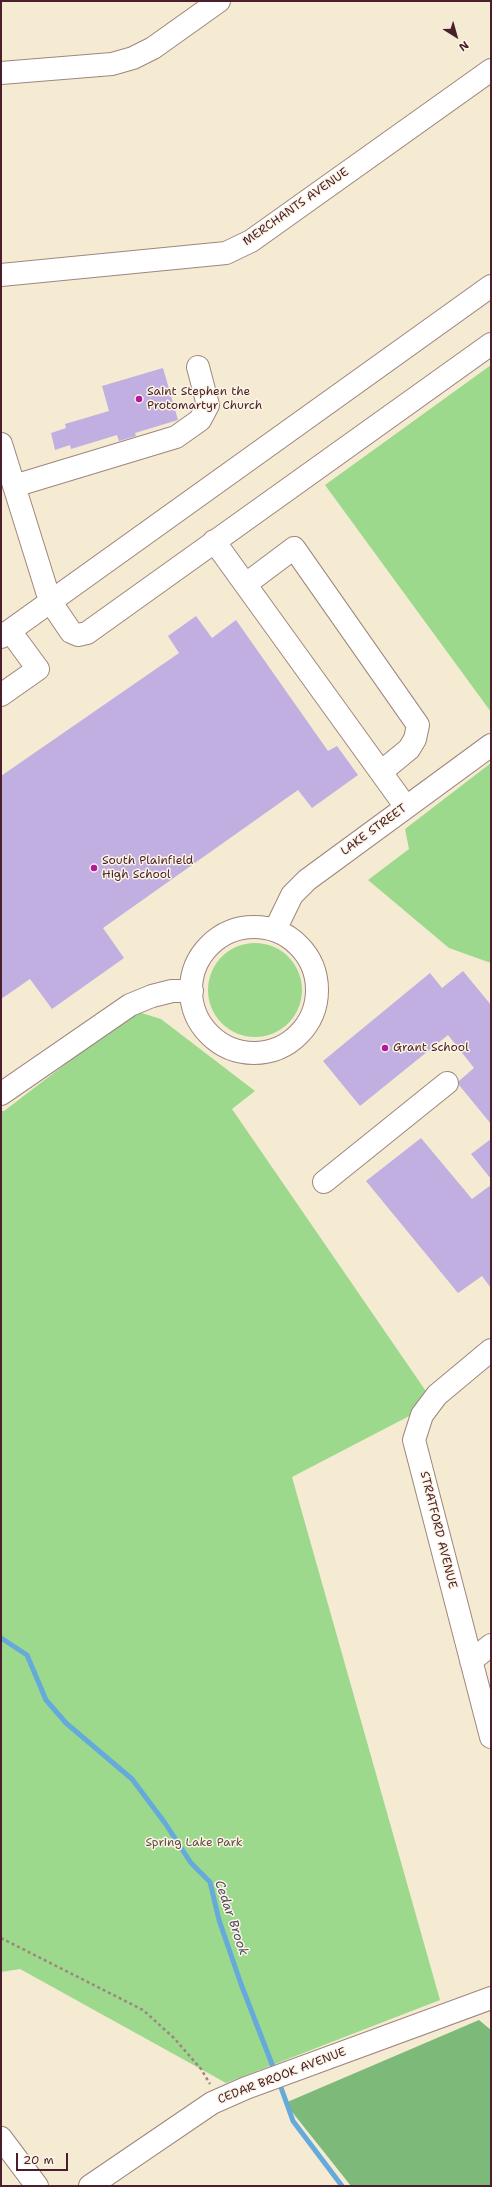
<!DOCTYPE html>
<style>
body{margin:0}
#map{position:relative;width:492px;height:2187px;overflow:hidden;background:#f5ebd2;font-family:"Shantell Sans",sans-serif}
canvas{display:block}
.frame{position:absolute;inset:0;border:2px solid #4a1f2b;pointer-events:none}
.north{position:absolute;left:436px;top:16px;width:40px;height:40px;-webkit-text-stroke:3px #fcf5e5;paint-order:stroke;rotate:143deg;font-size:11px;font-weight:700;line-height:16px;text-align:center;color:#4a1f2b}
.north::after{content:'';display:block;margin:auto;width:14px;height:18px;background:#4a1f2b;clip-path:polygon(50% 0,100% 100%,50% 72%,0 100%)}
.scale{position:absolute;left:16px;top:2153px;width:52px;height:18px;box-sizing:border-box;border:2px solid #4a1f2b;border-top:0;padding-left:5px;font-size:12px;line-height:14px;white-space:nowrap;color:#4a1f2b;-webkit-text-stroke:3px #fcf5e5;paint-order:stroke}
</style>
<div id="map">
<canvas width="492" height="2187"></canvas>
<div class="frame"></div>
<div class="north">N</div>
<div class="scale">20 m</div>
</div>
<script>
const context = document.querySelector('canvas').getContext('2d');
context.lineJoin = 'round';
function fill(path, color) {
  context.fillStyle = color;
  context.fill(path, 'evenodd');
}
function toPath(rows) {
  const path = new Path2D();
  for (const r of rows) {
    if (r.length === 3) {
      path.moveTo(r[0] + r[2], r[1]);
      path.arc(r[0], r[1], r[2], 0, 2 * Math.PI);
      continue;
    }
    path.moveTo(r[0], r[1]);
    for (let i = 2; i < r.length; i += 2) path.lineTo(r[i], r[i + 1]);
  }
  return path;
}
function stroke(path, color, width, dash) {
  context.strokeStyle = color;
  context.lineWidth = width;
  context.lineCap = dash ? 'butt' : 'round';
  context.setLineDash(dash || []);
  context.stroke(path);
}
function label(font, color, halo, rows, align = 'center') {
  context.font = font + ' "Shantell Sans",sans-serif';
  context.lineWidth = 3;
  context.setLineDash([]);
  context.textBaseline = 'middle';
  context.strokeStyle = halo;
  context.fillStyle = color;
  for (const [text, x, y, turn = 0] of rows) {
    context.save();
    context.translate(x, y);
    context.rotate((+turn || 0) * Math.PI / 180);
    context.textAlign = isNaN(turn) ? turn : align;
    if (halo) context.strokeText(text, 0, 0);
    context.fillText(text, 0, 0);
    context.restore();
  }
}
const green = toPath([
 [491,365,491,712,325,485],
 [491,763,491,963,449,948,368,880,409,849,405,829],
 [255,990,47],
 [135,1011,161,1019,255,1091,232,1109,432,1400,415,1413,292,1477,440,2000,226,2083,20,1969,1,1972,1,1111,4,1111]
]);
const forest = toPath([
 [479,2020,491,2030,491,2186,351,2186,285,2103]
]);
const stream = toPath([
 [1,1638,27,1655,46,1700,66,1723,132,1779,165,1823,191,1863,210,1882,219,1920,241,1984,275,2072],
 [279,2082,293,2121,342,2186]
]);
const building = toPath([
 [163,368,178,420,135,433,136,436,119,441,117,435,71,449,70,445,55,450,51,433,66,428,65,424,109,411,102,386],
 [196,616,212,638,236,620,328,751,337,746,358,775,312,808,298,790,103,928,124,958,52,1009,30,979,1,999,1,776,179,653,168,636],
 [463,971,491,1005,491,1124,459,1085,459,1081,474,1068,448,1035,360,1106,323,1061,430,973,442,988],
 [421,1138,472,1199,491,1185,491,1288,482,1276,458,1293,366,1181],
 [491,1139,491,1179,471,1154]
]);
const path = toPath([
 [1,1938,143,2010,174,2038,201,2069,210,2084]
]);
const minor = toPath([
 [1,73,112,64,133,58,153,48,219,1],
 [1,275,226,253,251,241,491,70],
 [1,444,50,601,71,632,78,635,87,633,491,344],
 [14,486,176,437,200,420,208,405,198,367],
 [214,541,406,807],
 [246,584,294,548,418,725,415,739,409,749,381,772],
 [1,637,491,286],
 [1,695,38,669,10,631],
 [254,990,63],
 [275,930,292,895,307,880,491,745],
 [1,1094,130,1005,152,996,172,991,192,991],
 [324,1182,447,1083],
 [491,1350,437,1395,422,1415,414,1440,491,1737],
 [471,1661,491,1645],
 [1,2138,37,2186],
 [90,2186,212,2103,246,2088,491,1998]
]);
const markers = [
 [139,399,4,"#b5179e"],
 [94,868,4,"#b5179e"],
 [385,1048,4,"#b5179e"]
];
const streetNames = [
 ["MERCHANTS AVENUE",296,207,-35],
 ["LAKE STREET",374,830,-36],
 ["STRATFORD AVENUE",438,1530,76],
 ["CEDAR BROOK AVENUE",282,2076,-21]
];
const poiNames = [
 ["Saint Stephen the",147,392],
 ["Protomartyr Church",147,406],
 ["South Plainfield",102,861],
 ["High School",102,875],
 ["Grant School",393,1048]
];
const parkNames = [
 ["Spring Lake Park",194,1843]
];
const waterNames = [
 ["Cedar Brook",231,1918,71]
];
fill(green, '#9cd98d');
fill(forest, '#7db978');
stroke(stream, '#65aadb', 5);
fill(building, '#c0afe0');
stroke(minor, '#a0857e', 24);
stroke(path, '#a0857e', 2.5, [3, 3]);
stroke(minor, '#fff', 22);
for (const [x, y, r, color] of markers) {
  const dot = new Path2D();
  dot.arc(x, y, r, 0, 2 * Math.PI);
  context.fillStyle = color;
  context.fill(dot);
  stroke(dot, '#fcf5e5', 1.5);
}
label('12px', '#4a1f2b', '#fcf5e5', streetNames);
label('12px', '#4a1f2b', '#fcf5e5', poiNames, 'left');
label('12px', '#5e4e44', '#fcf5e5', parkNames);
label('italic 13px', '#535069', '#fcf5e5', waterNames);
</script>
